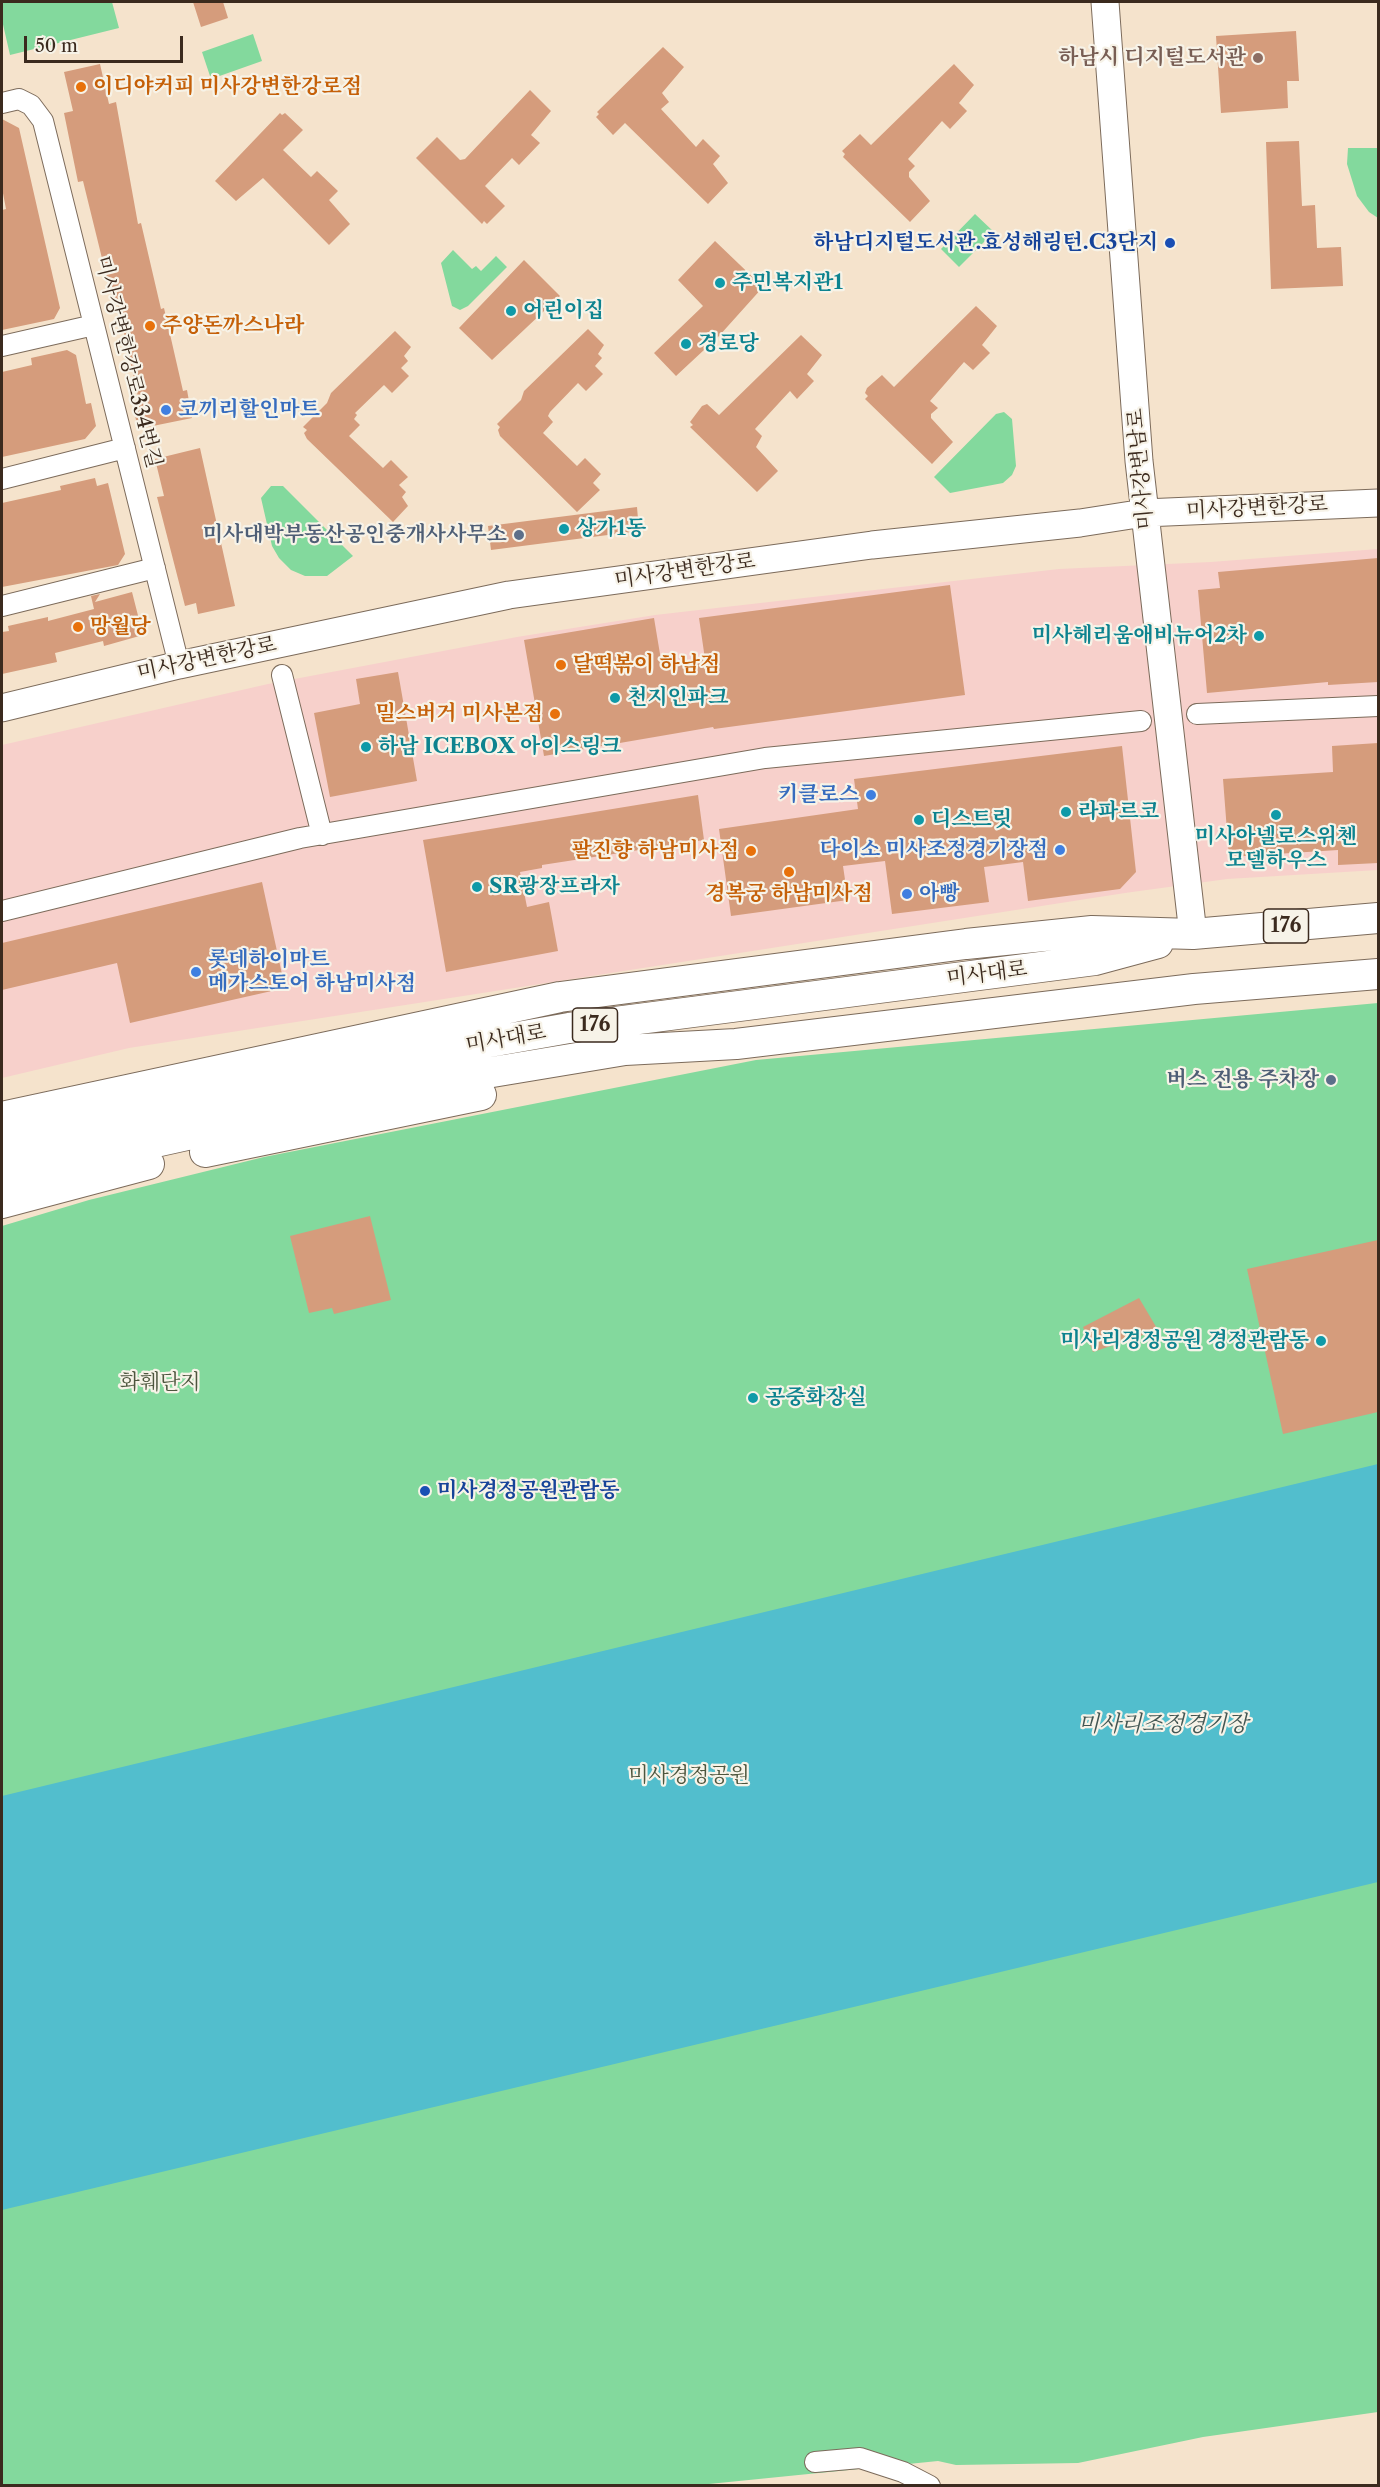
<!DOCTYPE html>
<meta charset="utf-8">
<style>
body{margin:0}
#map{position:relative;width:1380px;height:2487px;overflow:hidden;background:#f5e3cc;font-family:"Libre Caslon Text",serif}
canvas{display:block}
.frame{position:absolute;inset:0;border:3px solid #3b2a1e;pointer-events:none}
.scale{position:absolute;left:24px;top:36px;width:159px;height:27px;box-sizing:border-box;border:3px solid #3b2a1e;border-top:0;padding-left:8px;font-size:18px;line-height:21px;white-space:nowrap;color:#3b2a1e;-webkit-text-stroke:4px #f7f3e8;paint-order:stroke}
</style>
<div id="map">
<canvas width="1380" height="2487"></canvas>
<div class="frame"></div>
<div class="scale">50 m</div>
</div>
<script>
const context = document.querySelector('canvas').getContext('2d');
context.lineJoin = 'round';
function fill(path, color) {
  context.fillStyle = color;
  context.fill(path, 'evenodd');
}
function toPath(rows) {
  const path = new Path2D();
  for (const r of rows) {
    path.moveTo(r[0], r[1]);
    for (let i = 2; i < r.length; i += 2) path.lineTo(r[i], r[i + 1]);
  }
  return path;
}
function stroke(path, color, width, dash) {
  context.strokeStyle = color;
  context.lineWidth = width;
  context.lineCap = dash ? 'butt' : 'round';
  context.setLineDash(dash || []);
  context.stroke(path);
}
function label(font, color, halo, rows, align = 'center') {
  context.font = font + ' "Libre Caslon Text","Noto Serif KR",serif';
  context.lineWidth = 4.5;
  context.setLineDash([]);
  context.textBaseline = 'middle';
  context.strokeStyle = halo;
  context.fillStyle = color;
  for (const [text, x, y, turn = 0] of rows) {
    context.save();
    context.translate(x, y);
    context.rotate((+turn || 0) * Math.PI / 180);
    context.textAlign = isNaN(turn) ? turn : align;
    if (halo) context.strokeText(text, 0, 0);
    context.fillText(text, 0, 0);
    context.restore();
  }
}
const built = toPath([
 [1378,549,1378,870,1227,879,1125,893,129,1048,2,1078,2,745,268,684,517,637,655,615,1059,569,1211,562]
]);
const green = toPath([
 [2,2,112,2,119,28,10,55,2,20],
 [253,34,262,61,211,79,202,52],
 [1348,148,1378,148,1378,218,1369,212,1357,196,1347,164],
 [975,214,994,232,959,267,941,249],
 [453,250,472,269,476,266,481,271,496,256,507,267,468,306,460,310,452,306,441,263],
 [1004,412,1012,419,1016,466,1012,475,1003,483,950,493,934,477,996,414],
 [271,486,283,486,353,556,327,576,305,576,291,570,279,558,272,546,261,498],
 [1378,1003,1378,2412,1203,2437,1078,2463,956,2465,938,2461,699,2485,2,2486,2,1226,89,1200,264,1157,756,1060]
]);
const water = toPath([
 [1378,1464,1378,1882,2,2210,2,1796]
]);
const building = toPath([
 [193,2,223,2,228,18,201,27],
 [1296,31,1299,81,1287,81,1288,108,1221,113,1216,36],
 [663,47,684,67,662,93,669,102,661,109,696,147,703,139,720,156,713,164,728,183,708,204,625,123,613,135,596,117,599,114,597,112],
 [100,64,109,104,116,102,138,224,141,223,161,309,164,308,183,391,187,390,192,418,138,429,132,402,139,401,116,298,112,299,83,181,78,182,64,113,73,111,64,72],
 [954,64,974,85,959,103,967,111,950,129,942,121,908,159,915,166,909,172,909,177,930,201,910,222,843,157,845,154,842,151,860,134,871,145],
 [530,90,551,111,531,135,540,143,519,165,512,158,485,186,505,206,487,224,484,221,482,224,416,158,437,137,460,160,465,159],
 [280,113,282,115,285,113,303,130,283,150,311,177,317,171,338,191,329,200,350,224,329,245,263,178,236,201,215,181],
 [2,119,19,128,60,308,54,319,2,330,2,210,6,209,2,188],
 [1299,141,1302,206,1315,205,1317,248,1341,247,1343,286,1271,289,1266,142],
 [715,241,763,287,719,336,676,376,654,353,703,306,678,280],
 [524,260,560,296,492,360,459,328],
 [976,306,997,326,982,345,990,353,973,370,964,362,930,401,938,408,931,414,931,418,953,442,932,464,865,399,868,396,865,393,867,388,882,375,894,387],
 [588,329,604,345,598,354,602,358,595,366,603,374,586,391,578,383,550,412,548,416,553,422,543,433,577,466,585,458,601,474,593,483,600,490,577,512,500,436,498,430,500,427,497,424,521,400,524,391],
 [395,331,411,347,404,356,408,361,401,368,409,376,392,393,384,385,355,413,357,415,354,419,360,425,349,436,383,468,391,460,408,477,399,485,406,492,402,497,408,506,393,522,307,439,304,433,307,430,303,427,327,403,331,393],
 [801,335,822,355,807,374,814,381,797,399,790,391,755,429,762,436,756,447,778,471,757,492,690,427,693,425,690,422,702,406,707,404,719,415],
 [67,350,76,355,86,404,91,403,96,426,85,439,2,457,2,372,32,365,31,358],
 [200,448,235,606,198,614,196,603,185,606,157,497,164,496,155,459],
 [95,478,97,486,108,483,125,554,118,565,2,587,2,503,61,490,60,486],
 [637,507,639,531,491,550,488,526],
 [1378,558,1378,682,1328,685,1328,682,1207,693,1198,590,1220,588,1218,572],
 [950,585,965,695,714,729,713,727,544,756,524,640,654,618,662,666,705,659,699,618],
 [132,592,143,635,104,646,103,641,55,653,57,662,2,674,2,632,9,631,8,626,48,617,48,621,94,609,91,596,100,594,95,602],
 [398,672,417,781,330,797,314,713,360,704,356,679],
 [1378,743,1378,863,1338,865,1338,850,1229,857,1223,779,1333,772,1332,746],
 [1122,746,1136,872,1120,889,1028,901,1023,862,984,867,989,902,892,914,885,861,843,866,848,900,731,916,719,829,858,809,854,779],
 [698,795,704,840,542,865,542,868,520,872,527,907,549,902,558,951,446,972,423,840],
 [262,882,285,988,130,1023,117,963,2,990,2,943],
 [370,1216,391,1300,334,1314,332,1308,309,1313,290,1236],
 [1378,1240,1378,1412,1283,1434,1247,1269],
 [1139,1298,1158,1330,1093,1352,1083,1327]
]);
const street = toPath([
 [2,103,19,99,31,105,43,121,179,665],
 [2,346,94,325],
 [2,479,125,448],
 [2,606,155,568],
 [282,675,322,835],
 [1197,714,1378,706],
 [2,911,300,838,765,758,1141,721],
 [815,2462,860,2458,903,2472,930,2486]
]);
const secondary = toPath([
 [1105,2,1139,461,1193,934],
 [2,708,179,665,509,595,872,545,1080,523,1144,513,1378,503]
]);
const primary = toPath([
 [2,1117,560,997,966,944,1092,931,1193,934,1378,918],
 [2,1146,394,1059,569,1028,1095,960,1158,943],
 [205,1152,481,1095],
 [2,1176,408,1086,625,1050,736,1044,1194,989,1378,974],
 [2,1203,149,1164]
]);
const markers = [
 [1258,58,6,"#8d6e63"],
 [81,87,6,"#e8710a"],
 [1170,243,6,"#1a4fb4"],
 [720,283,6,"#0f9aa8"],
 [511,311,6,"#0f9aa8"],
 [150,326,6,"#e8710a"],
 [686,344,6,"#0f9aa8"],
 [166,410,6,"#3f7fe0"],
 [564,529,6,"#0f9aa8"],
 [519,535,6,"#5c6f8a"],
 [78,627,6,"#e8710a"],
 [1259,636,6,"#0f9aa8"],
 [561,665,6,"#e8710a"],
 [615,698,6,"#0f9aa8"],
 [555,714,6,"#e8710a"],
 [366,747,6,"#0f9aa8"],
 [871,795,6,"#3f7fe0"],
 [1066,812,6,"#0f9aa8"],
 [1276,815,6,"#0f9aa8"],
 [919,820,6,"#0f9aa8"],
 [1060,850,6,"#3f7fe0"],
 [751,851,6,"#e8710a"],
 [789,872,6,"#e8710a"],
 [477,887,6,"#0f9aa8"],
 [907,894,6,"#3f7fe0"],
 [196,972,6,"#3f7fe0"],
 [1331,1080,6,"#5c6f8a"],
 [1321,1341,6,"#0f9aa8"],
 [753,1398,6,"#0f9aa8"],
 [425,1491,6,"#1a4fb4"]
];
const shields = [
 [1286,926,45],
 [595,1025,45]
];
const shieldNames = [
 ["176",1286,926],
 ["176",595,1025]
];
const educationNames = [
 ["하남시 디지털도서관",1246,58]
];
const foodNames = [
 ["이디야커피 미사강변한강로점",93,87],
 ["주양돈까스나라",162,326],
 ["망월당",90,627],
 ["달떡볶이 하남점",573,665],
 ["밀스버거 미사본점",543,714,"right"],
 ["팔진향 하남미사점",739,851,"right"],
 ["경복궁 하남미사점",789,894,"center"]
];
const transitNames = [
 ["하남디지털도서관.효성해링턴.C3단지",1158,243],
 ["미사경정공원관람동",437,1491,"left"]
];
const cultureNames = [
 ["주민복지관1",732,283],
 ["어린이집",523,311],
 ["경로당",698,344],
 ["상가1동",576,529],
 ["미사헤리움애비뉴어2차",1247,636,"right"],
 ["천지인파크",627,698],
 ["하남 ICEBOX 아이스링크",378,747],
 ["라파르코",1078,812],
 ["디스트릿",931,820],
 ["미사아넬로스위첸",1276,837,"center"],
 ["모델하우스",1276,861,"center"],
 ["SR광장프라자",489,887],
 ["미사리경정공원 경정관람동",1309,1341,"right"],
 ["공중화장실",765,1398]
];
const streetNames = [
 ["미사강변한강로334번길",128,362,76],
 ["미사강변남로",1141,469,-95],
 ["미사강변한강로",1257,508,-3],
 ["미사강변한강로",685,571,-8],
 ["미사강변한강로",207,659,-12],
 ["미사대로",987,974,-7],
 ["미사대로",506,1039,-10]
];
const shopNames = [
 ["코끼리할인마트",178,410],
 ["키클로스",859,795,"right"],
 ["다이소 미사조정경기장점",1048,850,"right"],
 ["아빵",919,894],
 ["롯데하이마트",208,960],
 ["메가스토어 하남미사점",208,984]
];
const serviceNames = [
 ["미사대박부동산공인중개사사무소",507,535],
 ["버스 전용 주차장",1319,1080]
];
const parkNames = [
 ["화훼단지",160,1383],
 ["미사경정공원",689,1776]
];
const waterNames = [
 ["미사리조정경기장",1163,1725]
];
fill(built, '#f7d0cb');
fill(green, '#83d99d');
fill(water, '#52becd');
fill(building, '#d59c7c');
stroke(street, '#7c6b5b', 22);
stroke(secondary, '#7c6b5b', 29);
stroke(primary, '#7c6b5b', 32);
stroke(street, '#fff', 20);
stroke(secondary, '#fff', 27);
stroke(primary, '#fff', 30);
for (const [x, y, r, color] of markers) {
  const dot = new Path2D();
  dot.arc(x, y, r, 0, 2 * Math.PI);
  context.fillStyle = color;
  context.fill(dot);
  stroke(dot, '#f7f3e8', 2);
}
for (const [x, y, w] of shields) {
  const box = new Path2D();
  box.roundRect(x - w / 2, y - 17, w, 34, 4.5);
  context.fillStyle = '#f7f3e8';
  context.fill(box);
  stroke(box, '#3b2a1e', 1.5);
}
label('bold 20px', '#3b2a1e', null, shieldNames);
label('bold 21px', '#785e54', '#f7f3e8', educationNames, 'right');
label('bold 21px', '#c56008', '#f7f3e8', foodNames, 'left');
label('bold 21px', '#164399', '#f7f3e8', transitNames, 'right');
label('bold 21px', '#0d838f', '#f7f3e8', cultureNames, 'left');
label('21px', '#3b2a1e', '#f7f3e8', streetNames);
label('bold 21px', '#366cbe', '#f7f3e8', shopNames, 'left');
label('bold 21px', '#4e5e75', '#f7f3e8', serviceNames, 'right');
label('21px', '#4d563e', '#f7f3e8', parkNames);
label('italic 22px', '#425653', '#f7f3e8', waterNames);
</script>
